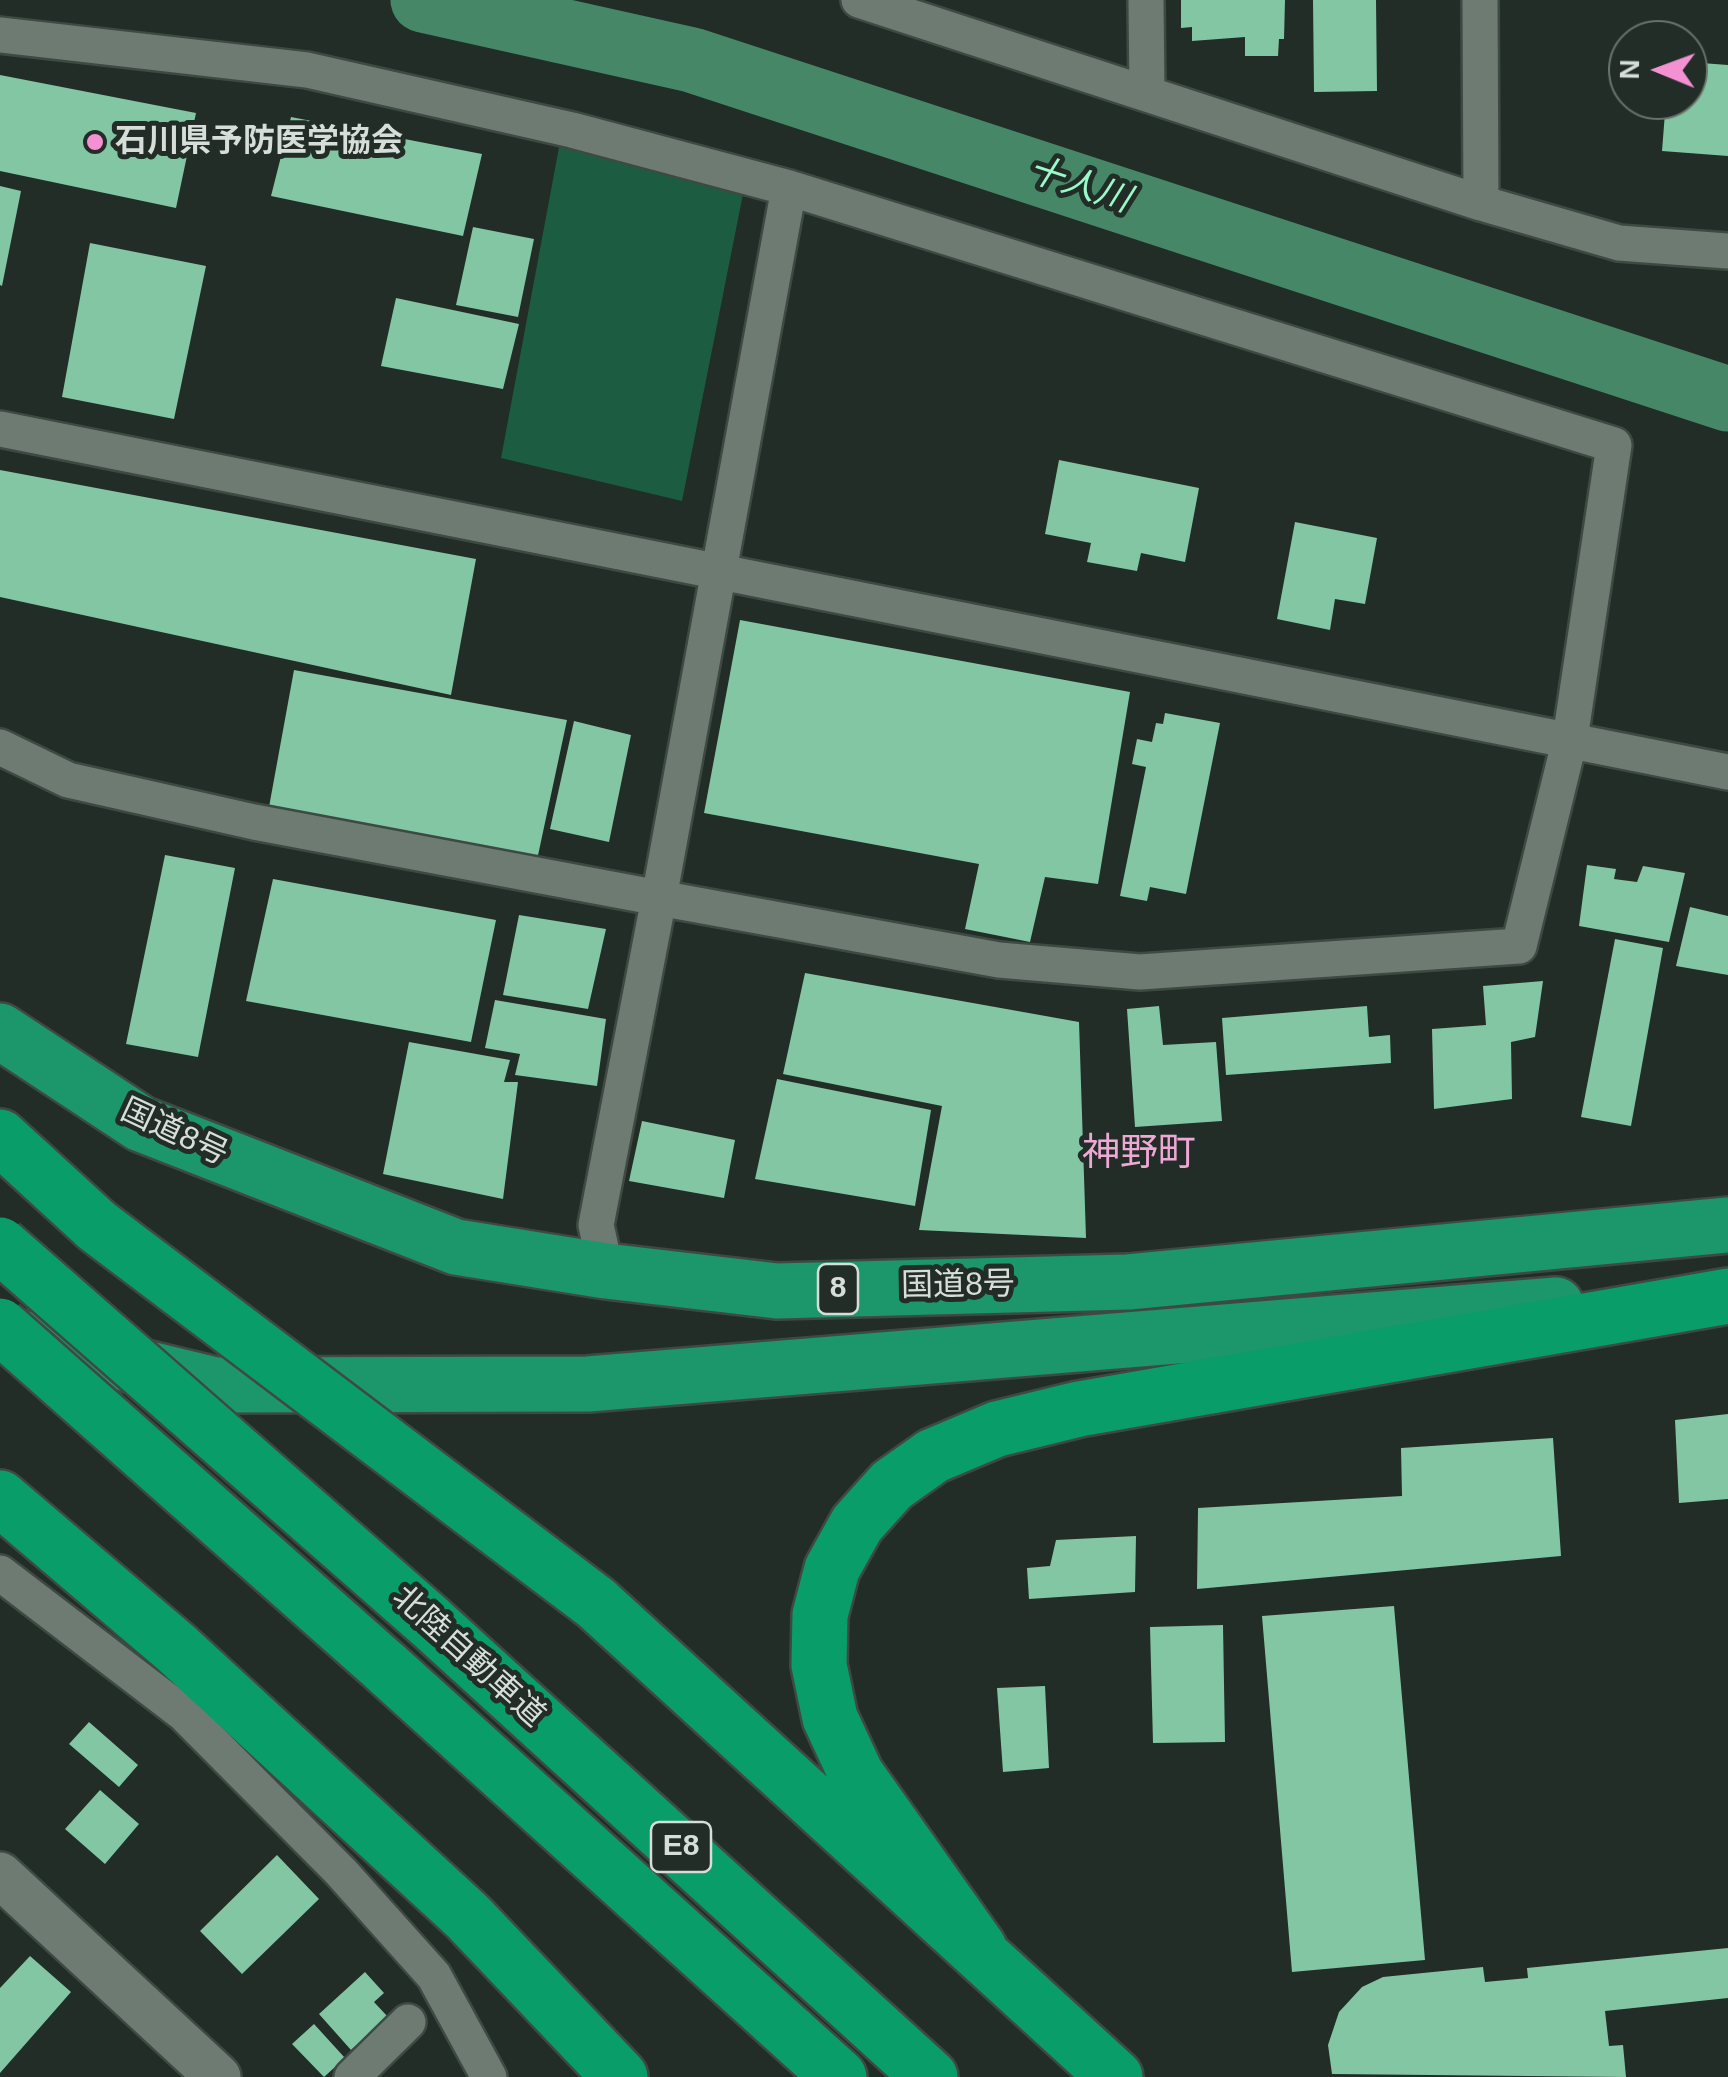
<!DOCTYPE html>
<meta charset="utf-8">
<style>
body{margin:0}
#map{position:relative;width:1728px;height:2077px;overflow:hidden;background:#212d26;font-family:Helvetica,sans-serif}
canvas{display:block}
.north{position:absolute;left:1608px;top:20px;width:100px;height:100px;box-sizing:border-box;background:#212d26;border:2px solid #6a746e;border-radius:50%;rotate:271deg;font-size:28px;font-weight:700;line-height:40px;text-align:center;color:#d7deda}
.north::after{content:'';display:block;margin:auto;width:35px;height:45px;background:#f491d3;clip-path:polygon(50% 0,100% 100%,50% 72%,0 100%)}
</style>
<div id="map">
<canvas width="1728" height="2077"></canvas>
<div class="north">N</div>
</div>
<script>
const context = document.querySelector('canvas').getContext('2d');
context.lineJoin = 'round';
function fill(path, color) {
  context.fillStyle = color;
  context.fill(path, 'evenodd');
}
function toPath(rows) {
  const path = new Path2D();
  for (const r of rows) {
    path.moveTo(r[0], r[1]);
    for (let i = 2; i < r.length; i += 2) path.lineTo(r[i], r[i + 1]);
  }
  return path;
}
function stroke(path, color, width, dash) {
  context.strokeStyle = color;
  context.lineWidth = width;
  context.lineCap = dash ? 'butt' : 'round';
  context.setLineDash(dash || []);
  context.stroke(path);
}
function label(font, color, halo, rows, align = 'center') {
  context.font = font + ' Helvetica,"Noto Sans JP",sans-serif';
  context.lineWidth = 10;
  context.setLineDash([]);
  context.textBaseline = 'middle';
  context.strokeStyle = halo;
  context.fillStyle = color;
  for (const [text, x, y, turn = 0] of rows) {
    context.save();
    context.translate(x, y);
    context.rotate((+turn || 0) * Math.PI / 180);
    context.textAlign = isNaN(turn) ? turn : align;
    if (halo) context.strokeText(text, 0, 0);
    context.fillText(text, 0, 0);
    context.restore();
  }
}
const green = toPath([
 [560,142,745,184,682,501,501,458]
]);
const river = toPath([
 [423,0,692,60,1728,399]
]);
const building = toPath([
 [1181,0,1285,0,1284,39,1279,39,1278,56,1245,56,1245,37,1192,41,1192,27,1181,28],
 [1313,0,1376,0,1377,91,1314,92],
 [1688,62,1728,65,1728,156,1662,151,1666,100,1688,100],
 [0,75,196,113,176,208,0,171],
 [291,117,482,154,463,236,271,196],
 [0,186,21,191,2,286,0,285],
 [473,227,534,239,518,317,456,305],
 [90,243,206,266,174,419,62,397],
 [396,298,519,324,503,389,381,366],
 [1059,460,1199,488,1185,562,1141,553,1137,571,1087,562,1091,543,1045,534],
 [0,470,476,559,451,695,0,597],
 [1295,522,1377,538,1365,604,1335,599,1330,630,1277,619],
 [740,620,1130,692,1098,884,1045,877,1030,942,965,929,979,864,704,813],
 [294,670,567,720,537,860,269,807],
 [1165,713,1220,723,1186,894,1150,887,1147,901,1120,896,1146,767,1132,764,1137,739,1152,742,1156,723,1163,724],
 [574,721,631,735,609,842,550,829],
 [165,855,235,868,198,1057,126,1044],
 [1587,865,1616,869,1614,879,1637,882,1643,866,1685,873,1669,942,1579,926],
 [273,879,496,920,471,1042,246,1001],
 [1690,907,1728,916,1728,975,1676,966],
 [519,915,606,929,588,1009,503,995],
 [1615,939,1663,948,1631,1126,1581,1117],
 [805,973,1079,1022,1086,1238,919,1230,942,1106,783,1074],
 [1543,981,1535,1037,1511,1042,1512,1099,1434,1109,1432,1029,1486,1025,1483,986],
 [495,1000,606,1019,597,1086,515,1075,520,1054,485,1048],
 [1159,1006,1163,1045,1216,1042,1222,1121,1135,1127,1127,1009],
 [1367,1006,1369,1037,1390,1035,1391,1063,1226,1075,1222,1018],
 [409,1042,510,1060,504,1082,518,1082,503,1199,383,1174],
 [777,1079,931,1110,915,1206,755,1179],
 [642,1121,735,1140,724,1198,629,1181],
 [1728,1414,1728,1499,1679,1503,1675,1420],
 [1553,1438,1561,1556,1197,1589,1198,1508,1402,1496,1401,1448],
 [1136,1536,1135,1592,1029,1599,1027,1568,1050,1566,1056,1540],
 [1394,1606,1425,1960,1292,1972,1262,1616],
 [1223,1625,1225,1742,1153,1743,1150,1627],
 [1045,1686,1049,1768,1003,1772,997,1688],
 [89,1722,138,1765,119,1787,69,1744],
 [100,1790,139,1824,105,1864,65,1829],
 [277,1855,319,1899,242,1974,200,1931],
 [1728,1948,1728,1998,1605,2011,1609,2046,1623,2045,1626,2077,1332,2074,1328,2045,1339,2012,1362,1987,1383,1977,1483,1967,1485,1982,1528,1978,1527,1968],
 [30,1956,71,1992,0,2073,0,1988],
 [365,1972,384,1993,374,2002,388,2017,351,2050,319,2014],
 [314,2024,345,2058,324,2077,292,2044]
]);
const minor = toPath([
 [859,0,1481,203,1619,243,1728,251],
 [1146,0,1147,92],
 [1480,0,1481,203],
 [0,35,307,70,572,130,789,188,1614,445,1570,739,1519,946,1140,972,999,960,659,898,789,188],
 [0,429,1728,772],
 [0,747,68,780,254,822,659,898,596,1225,606,1271],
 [0,1573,183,1713,341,1872,434,1976,489,2077],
 [352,2077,408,2022]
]);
const tertiary = toPath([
 [0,1875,218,2077]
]);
const trunk = toPath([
 [0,1031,141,1124,456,1247,606,1271,777,1291,1128,1282,1728,1225],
 [0,1333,215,1385,588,1384,1556,1305]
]);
const motorway = toPath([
 [0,1137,97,1226],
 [0,1498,176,1648,468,1917,620,2077],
 [596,1603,1115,2077],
 [429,1621,930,2077],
 [383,1665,839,2077],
 [979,1948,856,1774,830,1718,819,1665,820,1615,832,1569,857,1524,892,1485,933,1456,997,1429,1079,1409,1728,1296]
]);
const motorwayBridge = toPath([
 [97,1226,596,1603],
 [0,1245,429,1621],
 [0,1326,383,1665]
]);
const markers = [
 [95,142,10,"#f491d3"]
];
const shields = [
 [838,1289,40],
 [681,1847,60]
];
const shieldNames = [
 ["8",838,1289],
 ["E8",681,1847]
];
const poiNames = [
 ["石川県予防医学協会",115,142]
];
const streetNames = [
 ["国道8号",174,1133,25],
 ["国道8号",958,1286,-1],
 ["北陸自動車道",468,1657,42]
];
const waterNames = [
 ["十人川",1079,186,18]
];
const quarterNames = [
 ["神野町",1139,1155]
];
fill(green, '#1c5d41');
stroke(river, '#468768', 65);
fill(building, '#83c6a3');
stroke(minor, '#3f4944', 40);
stroke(tertiary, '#3f4944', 50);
stroke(trunk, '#3f4944', 60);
stroke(motorway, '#3f4944', 60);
stroke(minor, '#6e7b73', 35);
stroke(tertiary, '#6e7b73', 45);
stroke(trunk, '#1c966b', 55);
stroke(motorway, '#089d69', 55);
stroke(motorwayBridge, '#3f4944', 60, []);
stroke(motorwayBridge, '#089d69', 55);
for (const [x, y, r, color] of markers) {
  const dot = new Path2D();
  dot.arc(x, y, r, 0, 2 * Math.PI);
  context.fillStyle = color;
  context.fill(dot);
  stroke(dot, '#212d26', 4);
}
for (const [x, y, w] of shields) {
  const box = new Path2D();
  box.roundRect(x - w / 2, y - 25, w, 50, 8);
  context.fillStyle = '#212d26';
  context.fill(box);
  stroke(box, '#d7deda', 2.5);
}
label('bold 30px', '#d7deda', null, shieldNames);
label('bold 32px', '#d7deda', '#212d26', poiNames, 'left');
label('32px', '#d7deda', '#212d26', streetNames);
label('italic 35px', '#99f9c9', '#212d26', waterNames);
label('38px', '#eea8d4', '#212d26', quarterNames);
</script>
